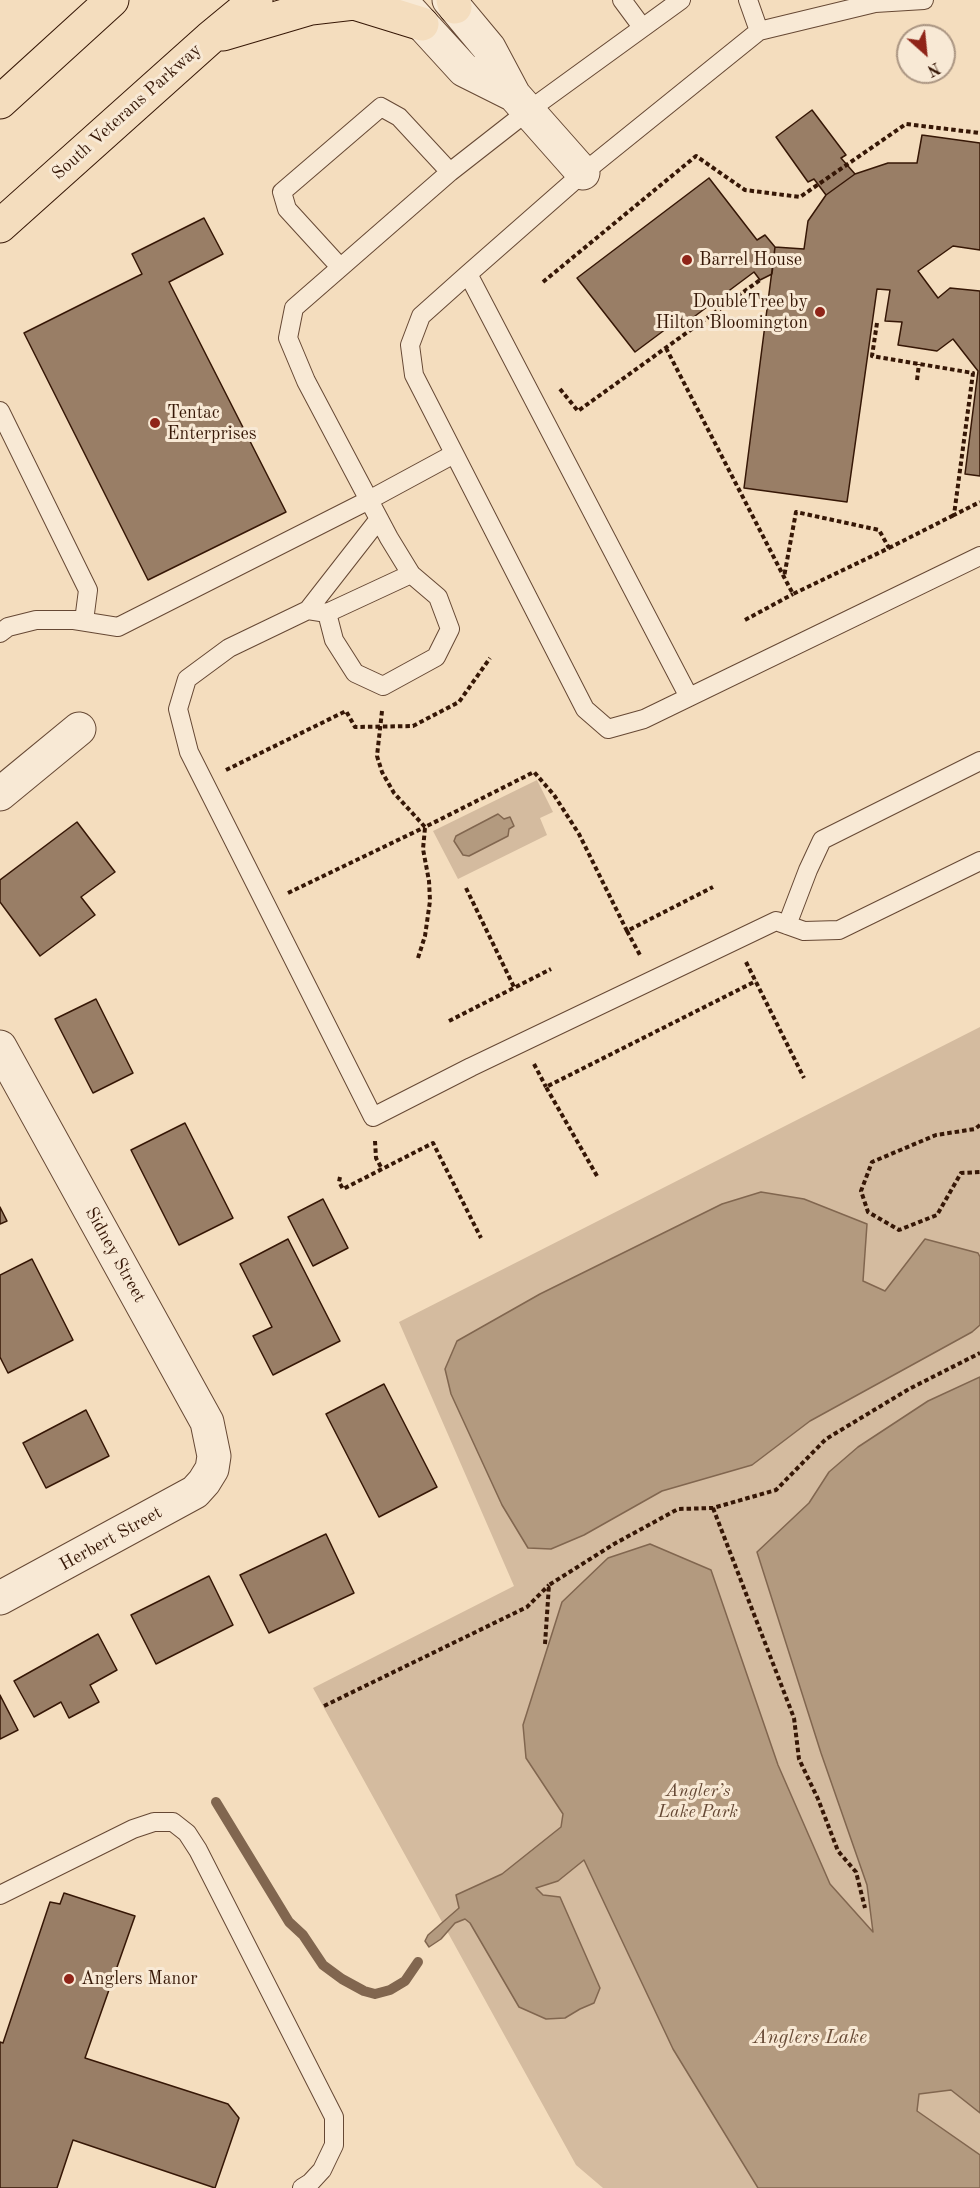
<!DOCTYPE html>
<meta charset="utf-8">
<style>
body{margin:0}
#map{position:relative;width:980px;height:2188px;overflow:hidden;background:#f4ddbe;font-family:"Old Standard TT",serif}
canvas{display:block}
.north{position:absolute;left:896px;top:24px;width:60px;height:60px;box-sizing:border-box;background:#f8e9d5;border:2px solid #aa9582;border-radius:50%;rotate:153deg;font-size:16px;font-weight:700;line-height:24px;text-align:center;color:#361706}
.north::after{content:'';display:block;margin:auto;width:21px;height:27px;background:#8f2418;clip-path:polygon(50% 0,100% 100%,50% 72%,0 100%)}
</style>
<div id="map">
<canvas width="980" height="2188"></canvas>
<div class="north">N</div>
</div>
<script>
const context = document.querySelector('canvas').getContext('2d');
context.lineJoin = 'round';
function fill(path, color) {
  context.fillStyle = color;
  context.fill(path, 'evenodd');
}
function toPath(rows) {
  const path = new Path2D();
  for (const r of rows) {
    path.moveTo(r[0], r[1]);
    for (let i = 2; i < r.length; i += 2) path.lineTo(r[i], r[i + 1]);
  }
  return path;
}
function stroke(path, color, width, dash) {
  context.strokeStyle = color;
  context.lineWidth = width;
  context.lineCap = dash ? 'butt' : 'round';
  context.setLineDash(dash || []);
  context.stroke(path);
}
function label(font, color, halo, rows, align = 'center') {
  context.font = font + ' "Old Standard TT",serif';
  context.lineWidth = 6;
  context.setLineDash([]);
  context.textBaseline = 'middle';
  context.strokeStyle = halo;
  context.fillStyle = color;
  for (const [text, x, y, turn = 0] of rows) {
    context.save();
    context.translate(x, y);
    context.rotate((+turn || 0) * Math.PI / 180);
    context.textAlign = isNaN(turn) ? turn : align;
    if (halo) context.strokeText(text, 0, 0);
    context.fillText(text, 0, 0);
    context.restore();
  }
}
const green = toPath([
 [537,780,553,812,540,818,547,835,458,879,433,831],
 [980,1027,980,2188,603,2188,576,2165,313,1688,514,1586,399,1322]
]);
const water = toPath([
 [498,814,504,819,510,817,514,826,509,829,508,836,469,856,463,855,454,841,456,836,498,814],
 [761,1192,804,1199,867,1224,863,1281,885,1291,925,1239,978,1253,980,1257,980,1325,972,1332,810,1421,752,1465,662,1491,584,1535,551,1549,528,1548,502,1505,451,1394,445,1369,457,1341,540,1294,722,1204,761,1192],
 [980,1377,980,2113,951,2090,919,2094,917,2111,980,2155,980,2188,758,2188,673,2049,584,1860,558,1881,536,1888,543,1895,560,1897,600,1988,594,2003,580,2009,565,2018,546,2019,519,2007,470,1923,465,1919,455,1923,441,1939,429,1947,425,1941,428,1935,459,1908,456,1895,502,1874,561,1827,563,1814,526,1758,523,1725,562,1602,608,1558,650,1544,711,1570,778,1765,830,1884,873,1932,867,1885,821,1753,757,1552,809,1503,829,1472,858,1447,928,1401,980,1377]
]);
const stream = toPath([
 [216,1802,289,1922,303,1935,323,1965,342,1979,364,1991,375,1994,390,1990,405,1981,418,1962]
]);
const building = toPath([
 [812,110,846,155,841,158,855,174,826,195,814,179,808,182,776,137,812,110],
 [922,135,980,143,980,250,953,246,918,271,938,298,950,288,980,291,980,476,965,474,978,371,953,339,937,351,898,345,902,322,885,321,890,290,877,289,847,502,744,488,775,247,804,249,808,221,826,195,855,174,888,163,917,163,922,135],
 [709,178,757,240,765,235,775,247,772,274,760,280,754,272,687,322,682,317,635,352,577,278,709,178],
 [204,218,223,254,169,282,286,512,148,580,24,333,142,274,132,254,204,218],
 [77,822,115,872,81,897,95,915,40,956,0,902,0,880,77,822],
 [96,999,133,1073,93,1093,55,1019,96,999],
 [185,1123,233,1218,179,1245,131,1150,185,1123],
 [323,1199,348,1248,313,1266,288,1217,323,1199],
 [0,1207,7,1221,0,1224,0,1207],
 [288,1239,340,1341,273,1375,253,1336,272,1327,240,1264,288,1239],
 [32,1259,73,1340,8,1373,0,1357,0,1275,32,1259],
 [384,1384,437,1487,379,1517,326,1414,384,1384],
 [86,1410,109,1456,46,1488,23,1443,86,1410],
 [326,1534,354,1593,269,1633,240,1575,326,1534],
 [209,1576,233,1625,156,1664,131,1615,209,1576],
 [98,1634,117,1670,90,1685,99,1702,69,1718,61,1702,34,1717,14,1681,98,1634],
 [0,1695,18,1730,0,1739,0,1695],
 [64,1893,135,1916,85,2058,228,2104,239,2118,215,2188,73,2140,57,2188,0,2188,0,2042,3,2043,50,1902,60,1904,64,1893]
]);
const path = toPath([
 [543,282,696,156,745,190,800,197,906,124,980,133],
 [877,323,872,356,973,373,954,515,980,502],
 [666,348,784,577,793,594,889,548,879,530,796,512,784,577],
 [917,380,919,364],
 [560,389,578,411,760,280],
 [889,548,954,515],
 [745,620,793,594],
 [382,711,377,756,382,772,394,793,425,827,534,772,554,795,579,834,627,931,713,887],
 [226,770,346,711,355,727,413,726,459,702,490,658],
 [466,888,514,987],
 [288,893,425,827],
 [627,931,641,957],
 [418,958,425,936,430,901,429,881,423,849,425,828],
 [746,962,804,1078],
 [449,1021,551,969],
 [534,1064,546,1087],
 [980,1125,975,1129,936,1135,872,1162,861,1191,868,1212,899,1230,937,1215,961,1173,980,1172],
 [375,1141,376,1158,382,1169],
 [597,1176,546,1087,756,981],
 [340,1177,339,1182,343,1189,433,1143,481,1238],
 [713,1508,794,1718,799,1759,818,1799,838,1851,856,1872,865,1908],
 [545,1644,549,1585,614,1544,678,1509,713,1508,776,1490,826,1439,909,1389,980,1353],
 [324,1706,527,1607,549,1585]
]);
const service = toPath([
 [622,0,642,27],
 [681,0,528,111,450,172,294,308,288,338,306,381,389,538,411,574,438,597,450,629,436,657,383,686,355,673,334,640,327,613,308,610,229,648,187,679,178,709,189,752,373,1117,471,1067,776,921,804,931,839,930,980,861],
 [748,0,759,31],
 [924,0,875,3,759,31,583,173,468,274,421,316,410,345,414,375,585,709,608,729,644,719,980,556],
 [340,267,287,209,282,192,381,107,399,117,450,172],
 [468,274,689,697],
 [0,411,88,590,84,621],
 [308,610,379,519],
 [327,613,411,574],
 [0,633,8,627,36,620,74,620,118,627,369,500,454,454],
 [787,925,808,870,822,840,980,761],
 [0,1895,133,1829,154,1822,173,1822,187,1833,198,1850,334,2117,334,2145,322,2170,310,2183,302,2188]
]);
const minor = toPath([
 [400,0,464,70,514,95],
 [449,0,489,48,514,95,583,173],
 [0,794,79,729],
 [0,1047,207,1422,214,1456,212,1469,204,1482,195,1492,0,1598]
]);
const trunk = toPath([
 [453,0,455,7],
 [223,34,311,8,354,3,422,24],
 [0,102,112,0],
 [0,226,210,38,256,0]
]);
const markers = [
 [687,260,6,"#8f2418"],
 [820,312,6,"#8f2418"],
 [155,423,6,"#8f2418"],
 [69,1979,6,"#8f2418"]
];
const streetNames = [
 ["South Veterans Parkway",127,112,-42],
 ["Sidney Street",115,1255,61],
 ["Herbert Street",111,1539,-29]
];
const poiNames = [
 ["Barrel House",699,260],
 ["DoubleTree by",808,302,"right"],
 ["Hilton Bloomington",808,323,"right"],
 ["Tentac",167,413],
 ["Enterprises",167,434],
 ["Anglers Manor",81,1979]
];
const parkNames = [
 ["Angler’s",698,1791],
 ["Lake Park",698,1812]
];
const waterNames = [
 ["Anglers Lake",810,2038]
];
fill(green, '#d4bb9f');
fill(water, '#b39a7f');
stroke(water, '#81664f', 1.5);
stroke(stream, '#81664f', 10);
fill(building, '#997e66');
stroke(building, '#361706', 1.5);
stroke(service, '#664834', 20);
stroke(minor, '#664834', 35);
stroke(trunk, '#361706', 35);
stroke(path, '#361706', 4, [4.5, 3]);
stroke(service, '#f8e9d5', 18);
stroke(minor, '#f8e9d5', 33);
stroke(trunk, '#f4ddbe', 33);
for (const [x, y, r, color] of markers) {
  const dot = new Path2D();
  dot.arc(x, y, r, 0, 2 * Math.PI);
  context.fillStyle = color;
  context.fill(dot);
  stroke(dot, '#f8e9d5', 2);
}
label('18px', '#361706', '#f8e9d5', streetNames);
label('18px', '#361706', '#f8e9d5', poiNames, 'left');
label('italic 18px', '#654834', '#f8e9d5', parkNames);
label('italic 20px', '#684b36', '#f8e9d5', waterNames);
</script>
